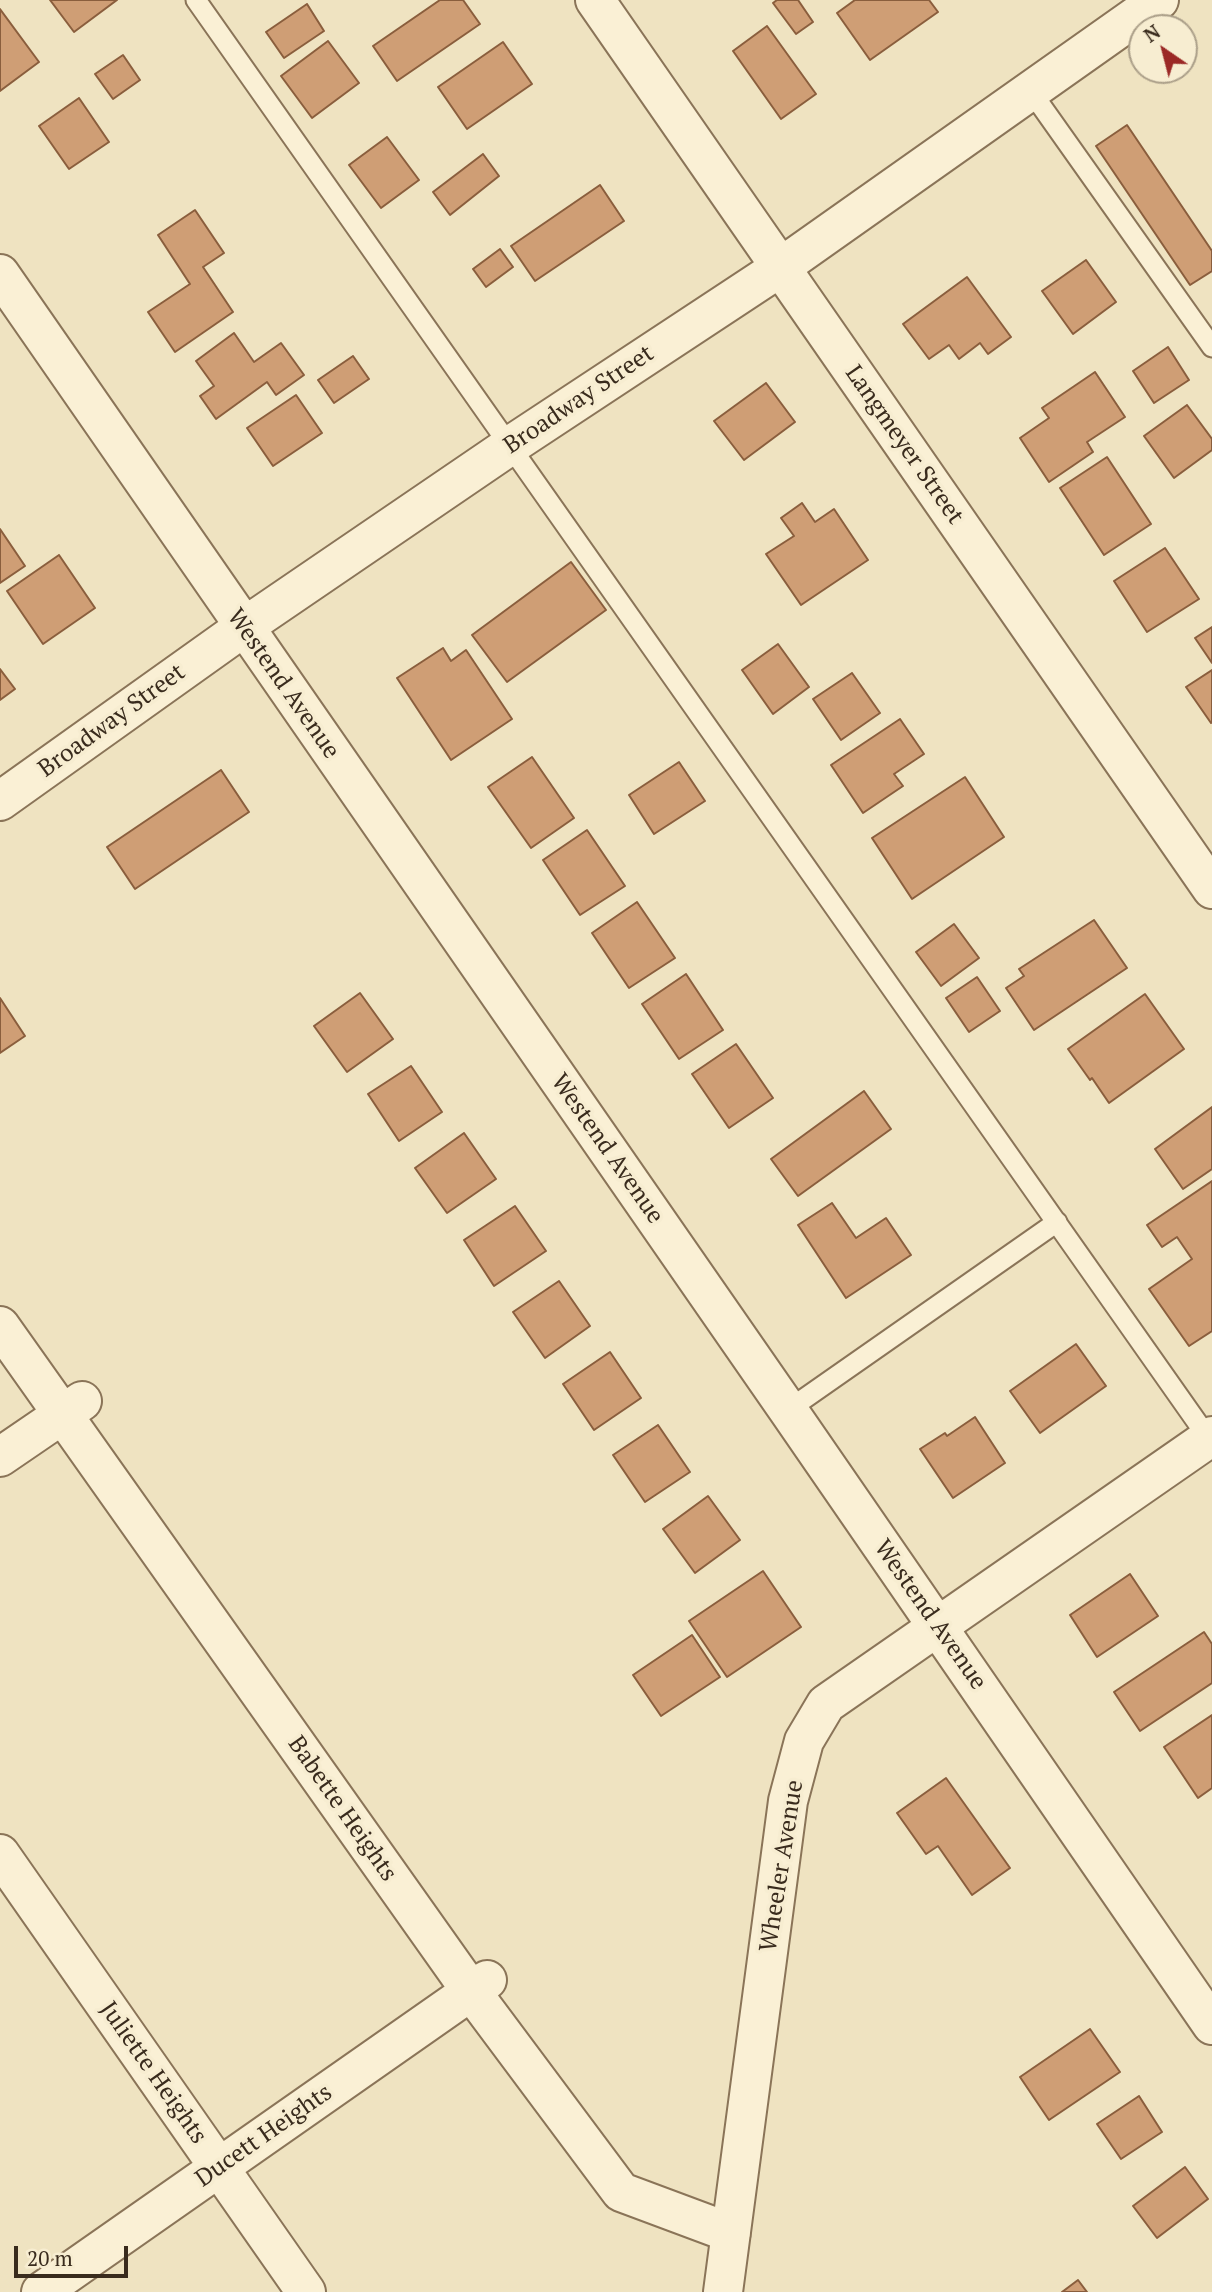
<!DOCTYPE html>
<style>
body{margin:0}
#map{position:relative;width:1212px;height:2292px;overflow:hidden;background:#efe3c1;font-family:"PT Serif",serif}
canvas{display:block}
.north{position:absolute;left:1128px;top:14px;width:70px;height:70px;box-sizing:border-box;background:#f7edd1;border:2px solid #ab9f89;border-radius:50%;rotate:325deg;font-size:19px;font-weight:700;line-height:28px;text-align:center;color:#392b1d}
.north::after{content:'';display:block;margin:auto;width:24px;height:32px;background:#9b2926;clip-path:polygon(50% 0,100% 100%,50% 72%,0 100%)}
.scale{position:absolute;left:14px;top:2246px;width:114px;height:32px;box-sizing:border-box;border:4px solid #392b1d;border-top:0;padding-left:9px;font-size:21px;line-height:24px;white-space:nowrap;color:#392b1d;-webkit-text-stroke:5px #f7edd1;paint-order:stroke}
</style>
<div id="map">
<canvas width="1212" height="2292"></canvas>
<div class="north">N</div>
<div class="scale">20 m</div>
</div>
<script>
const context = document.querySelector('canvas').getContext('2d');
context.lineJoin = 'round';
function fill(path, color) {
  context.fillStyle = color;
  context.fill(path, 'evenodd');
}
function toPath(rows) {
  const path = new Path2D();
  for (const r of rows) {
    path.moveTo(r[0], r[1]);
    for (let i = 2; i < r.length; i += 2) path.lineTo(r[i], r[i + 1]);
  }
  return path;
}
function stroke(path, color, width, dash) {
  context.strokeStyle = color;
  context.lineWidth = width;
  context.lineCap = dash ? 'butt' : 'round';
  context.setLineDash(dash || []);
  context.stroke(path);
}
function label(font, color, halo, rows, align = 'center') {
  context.font = font + ' "PT Serif",serif';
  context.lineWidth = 7;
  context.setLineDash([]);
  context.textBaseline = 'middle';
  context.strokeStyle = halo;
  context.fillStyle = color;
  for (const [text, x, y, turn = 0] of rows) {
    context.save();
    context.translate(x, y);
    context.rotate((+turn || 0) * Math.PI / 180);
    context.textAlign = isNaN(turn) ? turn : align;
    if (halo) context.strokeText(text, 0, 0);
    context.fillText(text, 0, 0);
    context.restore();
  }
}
const building = toPath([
 [50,0,117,0,74,32,50,0],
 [440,0,463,0,480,24,397,81,373,46,440,0],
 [777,0,798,0,813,22,796,34,773,3,777,0],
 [855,0,929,0,938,12,870,60,837,13,855,0],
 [307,4,324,31,284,58,266,32,307,4],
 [0,9,39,62,0,91,0,9],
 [767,26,816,94,781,119,733,51,767,26],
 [328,41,359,83,312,118,281,76,328,41],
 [503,42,532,84,467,129,438,87,503,42],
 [123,55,140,80,113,99,95,74,123,55],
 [79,98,109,142,69,169,39,126,79,98],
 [1127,125,1212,251,1212,271,1190,285,1096,146,1127,125],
 [387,137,419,180,381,208,349,165,387,137],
 [483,154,499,176,450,215,433,192,483,154],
 [600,185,624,221,535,281,511,246,600,185],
 [195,210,224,253,203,267,233,312,175,352,148,312,190,284,158,235,195,210],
 [500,249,513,267,486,287,473,269,500,249],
 [1086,260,1116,302,1073,334,1042,291,1086,260],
 [967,277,1011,337,988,354,980,343,959,359,949,345,929,359,903,324,967,277],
 [234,333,254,362,281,343,304,375,276,395,267,382,216,419,200,396,214,386,196,361,234,333],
 [1168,347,1189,380,1154,403,1133,371,1168,347],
 [353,356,369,379,334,403,318,380,353,356],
 [1095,372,1125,417,1087,442,1093,452,1049,482,1020,438,1049,418,1042,408,1095,372],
 [766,383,795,422,744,460,714,421,766,383],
 [296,395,322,433,273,466,247,428,296,395],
 [1187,405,1212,439,1212,450,1174,478,1144,436,1187,405],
 [1107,457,1151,524,1104,555,1060,488,1107,457],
 [802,503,815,522,834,509,868,560,801,605,766,554,794,536,781,518,802,503],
 [0,529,25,566,0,583,0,529],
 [1165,548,1199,599,1147,632,1114,581,1165,548],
 [59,555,95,608,43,644,7,591,59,555],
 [571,562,606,610,507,682,472,635,571,562],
 [1212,627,1212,663,1195,638,1212,627],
 [778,644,809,687,773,714,742,670,778,644],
 [443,648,451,661,466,650,512,719,451,760,397,678,443,648],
 [0,669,15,689,0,700,0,669],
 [1212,670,1212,722,1211,723,1186,687,1212,670],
 [852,673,880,713,841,740,813,699,852,673],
 [900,719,924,754,894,774,903,786,863,813,831,765,900,719],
 [532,757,574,818,531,848,488,787,532,757],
 [679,762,705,801,654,834,629,795,679,762],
 [221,770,249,812,135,889,107,847,221,770],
 [965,777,1004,837,912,899,872,838,965,777],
 [587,830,625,886,580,915,543,860,587,830],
 [637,902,675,958,629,988,592,933,637,902],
 [1094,920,1127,968,1034,1030,1006,988,1024,976,1019,969,1094,920],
 [954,924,979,958,941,986,916,952,954,924],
 [686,974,723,1030,679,1059,642,1004,686,974],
 [977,977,1000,1011,969,1032,946,998,977,977],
 [360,993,393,1039,347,1072,314,1026,360,993],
 [1145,994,1184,1049,1109,1103,1092,1078,1090,1080,1068,1049,1145,994],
 [0,998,25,1036,0,1053,0,998],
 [736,1044,773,1098,729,1128,692,1074,736,1044],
 [411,1066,442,1112,399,1141,368,1094,411,1066],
 [864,1091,891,1129,798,1196,771,1159,864,1091],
 [1212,1107,1212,1169,1183,1189,1155,1149,1212,1107],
 [464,1133,496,1179,447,1213,415,1168,464,1133],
 [1212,1181,1212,1331,1189,1346,1149,1289,1192,1259,1177,1237,1162,1247,1147,1225,1212,1181],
 [832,1203,856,1238,886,1218,911,1255,846,1298,798,1225,832,1203],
 [515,1206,546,1251,494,1286,464,1240,515,1206],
 [559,1281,590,1326,545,1358,513,1312,559,1281],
 [1076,1344,1106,1386,1040,1433,1010,1391,1076,1344],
 [610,1352,641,1398,594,1430,563,1384,610,1352],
 [975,1417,1005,1463,953,1498,920,1449,945,1433,947,1436,975,1417],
 [658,1425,690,1472,645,1502,613,1455,658,1425],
 [708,1496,740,1540,695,1573,663,1529,708,1496],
 [763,1571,801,1627,727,1677,689,1621,763,1571],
 [1130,1574,1158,1616,1097,1657,1070,1615,1130,1574],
 [1204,1632,1212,1644,1212,1683,1140,1731,1114,1692,1204,1632],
 [692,1635,720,1677,661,1716,633,1675,692,1635],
 [1212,1715,1212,1788,1198,1798,1164,1747,1212,1715],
 [946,1778,1010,1868,972,1895,938,1846,926,1854,897,1813,946,1778],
 [1090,2029,1120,2072,1049,2120,1020,2077,1090,2029],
 [1139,2096,1162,2132,1121,2159,1097,2124,1139,2096],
 [1185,2167,1208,2199,1157,2238,1133,2206,1185,2167],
 [1078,2280,1087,2292,1062,2292,1078,2280]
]);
const lane = toPath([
 [196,0,1211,1442],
 [1030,90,1212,347],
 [788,1410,1057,1222]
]);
const street = toPath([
 [595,0,1212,889],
 [0,274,788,1410,1212,2025],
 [0,801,244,627,511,445,781,267,1159,0],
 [0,1326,471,1991,621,2192,731,2233],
 [0,1457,82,1401],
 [0,1854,306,2292],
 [41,2292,487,1980],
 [723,2292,788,1801,804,1741,826,1704,1212,1436]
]);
const streetNames = [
 ["Broadway Street",579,400,-34],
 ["Langmeyer Street",904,445,55],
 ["Westend Avenue",283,684,55],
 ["Broadway Street",112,721,-36],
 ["Westend Avenue",607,1149,55],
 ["Westend Avenue",930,1615,55],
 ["Babette Heights",342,1809,55],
 ["Wheeler Avenue",782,1866,-81],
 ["Juliette Heights",153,2073,55],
 ["Ducett Heights",264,2136,-35]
];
fill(building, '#cf9e75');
stroke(building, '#8a5e3d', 2);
stroke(lane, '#8a7458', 23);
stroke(street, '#8a7458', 42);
stroke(lane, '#faf0d5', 19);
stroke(street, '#faf0d5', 38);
label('24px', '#392b1d', '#f7edd1', streetNames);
</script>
